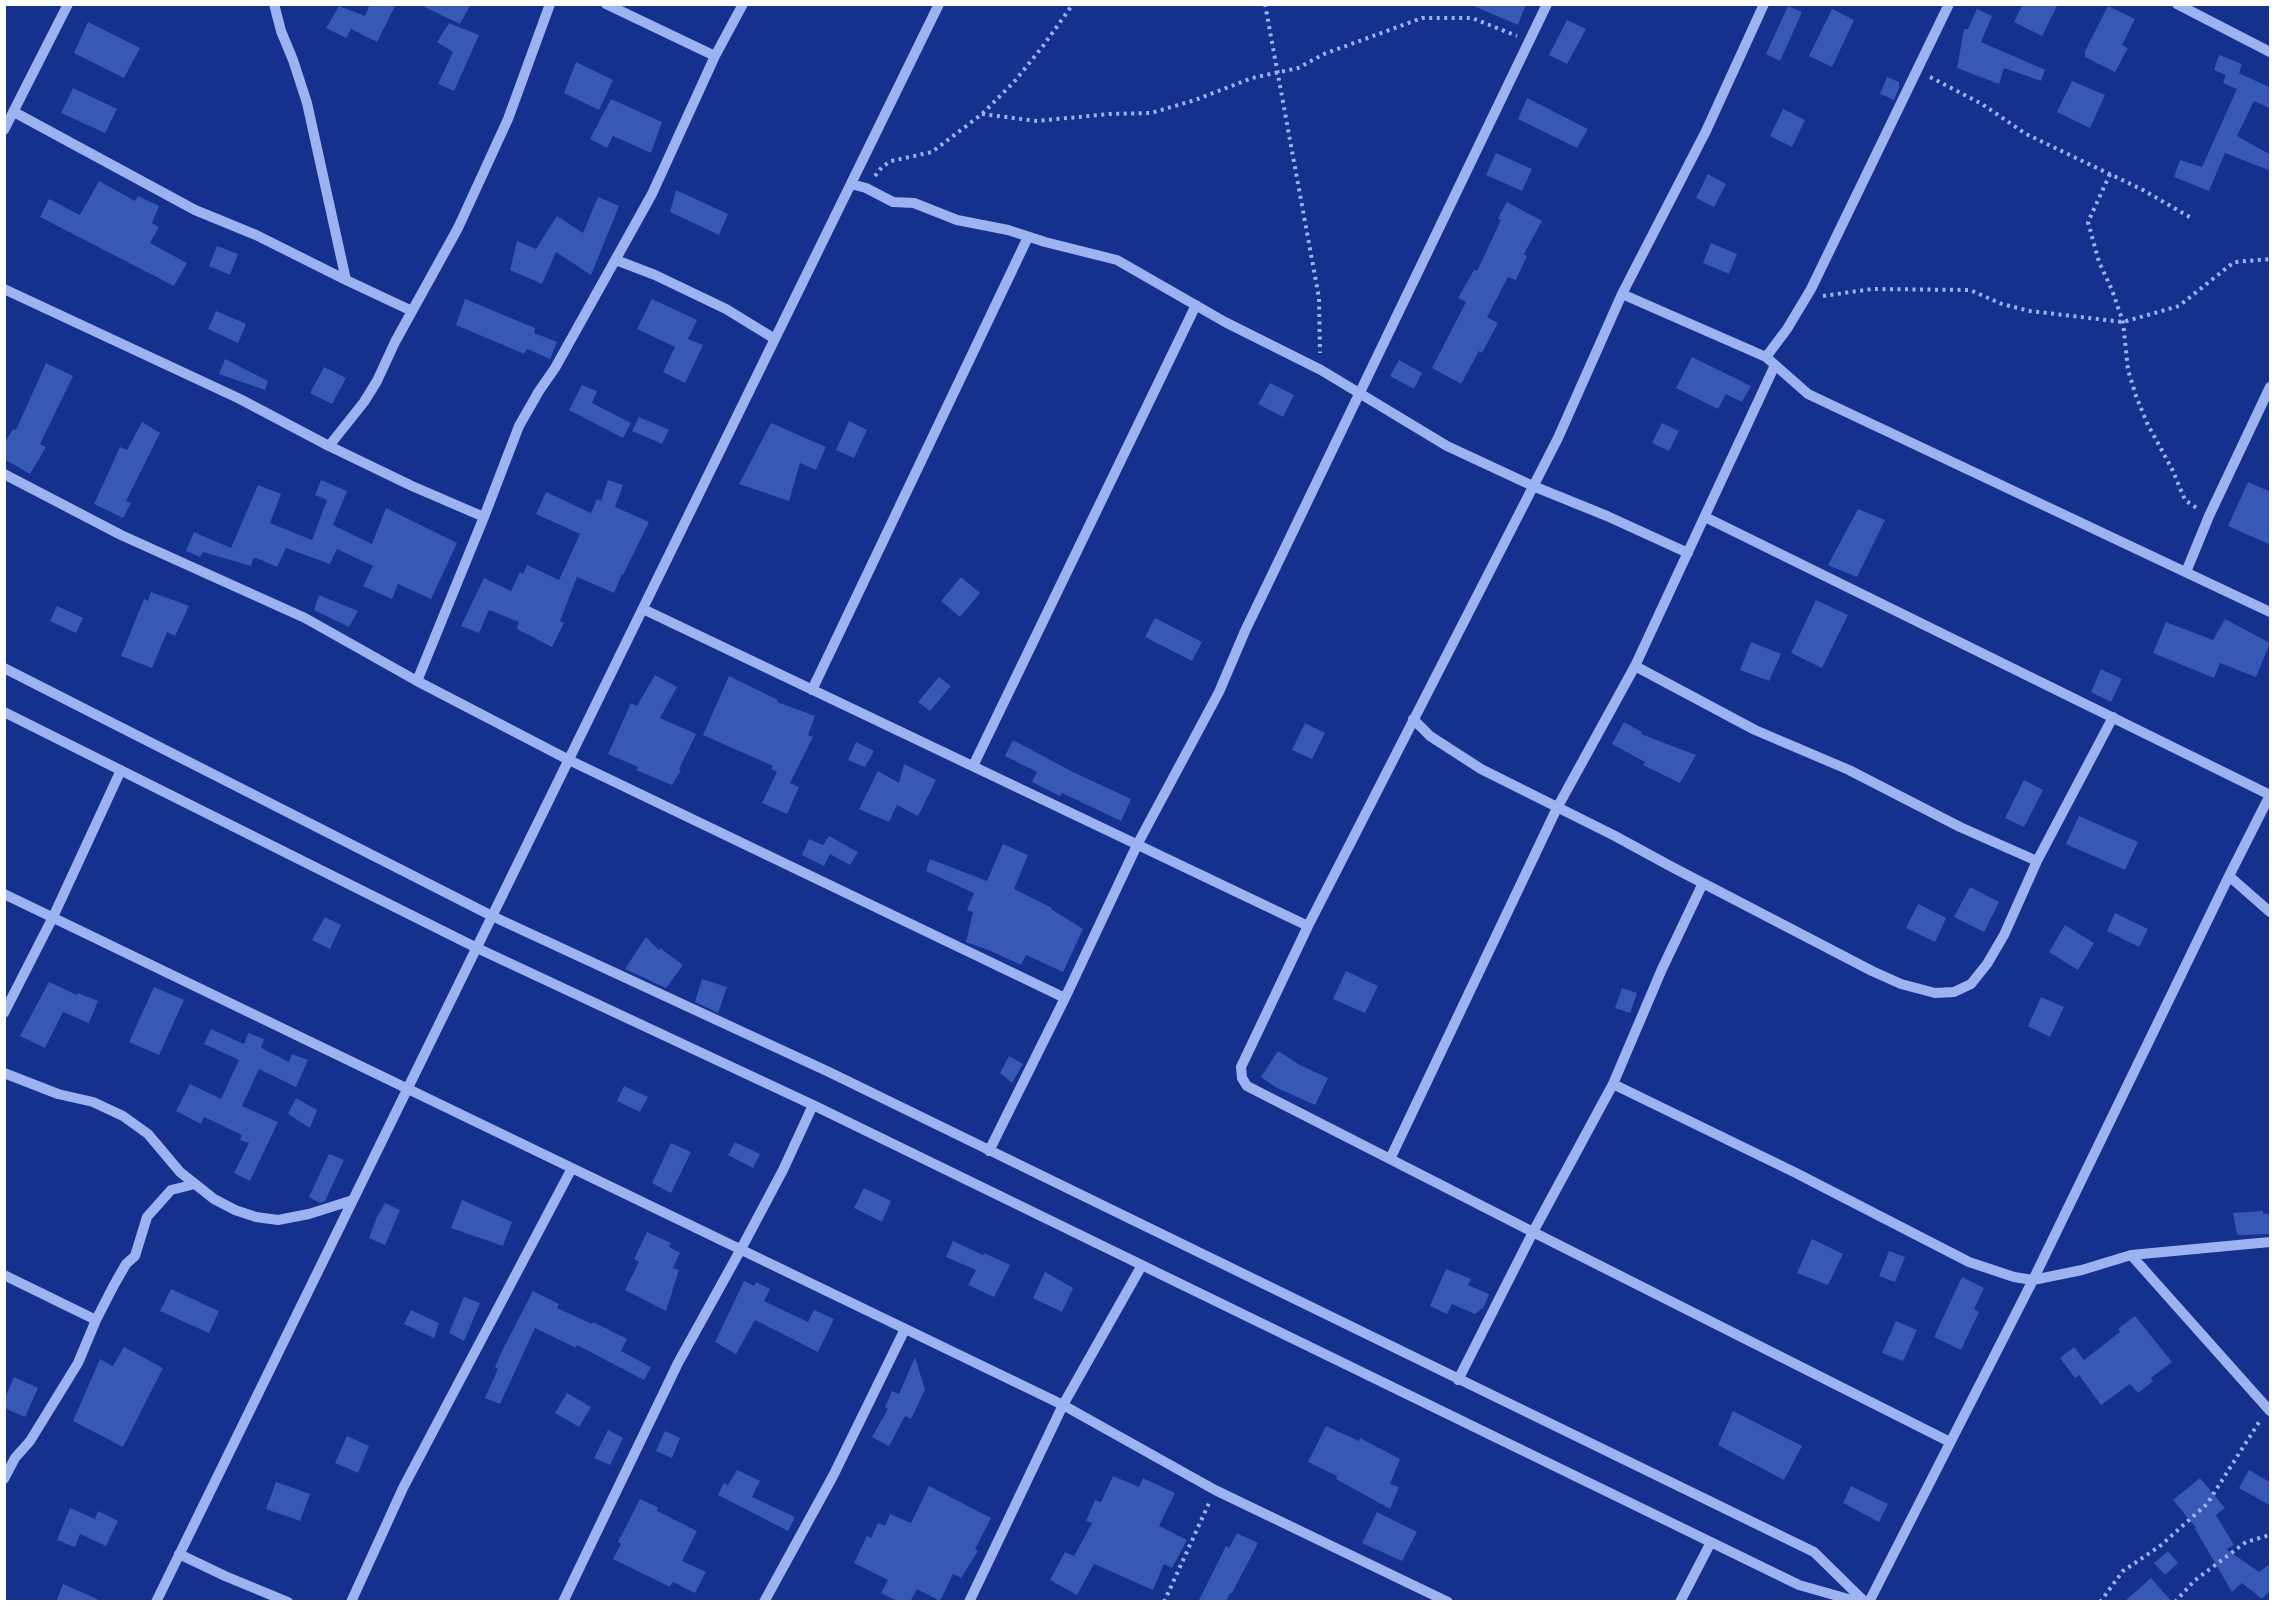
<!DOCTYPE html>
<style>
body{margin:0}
#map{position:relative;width:2275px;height:1606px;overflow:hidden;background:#13318d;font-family:"Exo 2",sans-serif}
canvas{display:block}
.frame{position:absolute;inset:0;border:6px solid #fff;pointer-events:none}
</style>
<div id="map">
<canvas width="2275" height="1606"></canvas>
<div class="frame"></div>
</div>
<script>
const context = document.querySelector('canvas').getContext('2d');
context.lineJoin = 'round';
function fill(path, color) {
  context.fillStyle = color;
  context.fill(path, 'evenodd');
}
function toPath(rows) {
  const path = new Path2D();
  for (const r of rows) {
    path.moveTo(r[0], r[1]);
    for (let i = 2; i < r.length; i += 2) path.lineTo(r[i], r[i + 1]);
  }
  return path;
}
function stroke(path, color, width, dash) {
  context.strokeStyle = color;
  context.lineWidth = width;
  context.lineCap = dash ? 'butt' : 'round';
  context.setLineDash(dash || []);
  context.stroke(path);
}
const building = toPath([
 [370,4,396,4,377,42,351,29,346,38,326,28,339,6,365,16],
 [418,4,471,4,460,24],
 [1469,4,1526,4,1518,25],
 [2023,4,2058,4,2042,36,2014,22],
 [1788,6,1802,12,1780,61,1766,54],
 [2108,6,2135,19,2122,45,2128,48,2115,72,2085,57,2085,51],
 [1832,9,1854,20,1832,67,1809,56],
 [1977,9,1992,16,1981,42,2045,70,2041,81,2004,68,1999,84,1957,68,1964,29,1968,29],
 [1567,20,1586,29,1567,64,1549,55],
 [88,22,140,48,124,78,74,53],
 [449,23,479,35,454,91,438,84,453,52,437,42],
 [2219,55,2242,64,2239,73,2271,88,2271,109,2254,101,2237,136,2271,155,2271,171,2225,153,2209,191,2174,177,2180,160,2202,167,2237,89,2223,83,2226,75,2214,70],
 [576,62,613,80,599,110,564,93],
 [1887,77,1899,82,1899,88,1894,100,1880,94],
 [2072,81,2105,95,2090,128,2057,112],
 [73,88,117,109,105,133,61,113],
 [1527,98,1588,129,1577,148,1518,119],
 [611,99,662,122,651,153,613,136,607,148,590,139],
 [1783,109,1805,120,1792,147,1770,136],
 [1496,153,1532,169,1522,191,1486,175],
 [1708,174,1726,184,1714,207,1696,198],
 [99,181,135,201,138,196,159,206,152,223,159,227,150,243,187,263,174,286,40,217,49,199,80,215],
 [676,190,728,214,719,235,670,212],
 [598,197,619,206,591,275,556,252,542,284,510,270,517,241,536,249,557,216,583,233],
 [1507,202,1542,221,1524,254,1527,256,1516,280,1508,277,1487,317,1498,323,1482,353,1479,351,1461,384,1432,368,1466,302,1458,298,1474,270,1477,271,1501,220,1498,218],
 [1711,243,1737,254,1729,274,1703,263],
 [217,246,238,254,230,275,209,266],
 [465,299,535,328,534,333,557,342,550,359,527,349,524,354,456,325],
 [652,299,697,320,688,339,703,345,685,383,663,372,675,347,637,329],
 [216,311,246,324,238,343,208,329],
 [1692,357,1751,386,1742,402,1726,394,1718,409,1676,388],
 [225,359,268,381,265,390,219,374],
 [1399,360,1422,373,1414,389,1390,376],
 [46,363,73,376,40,444,46,447,30,474,4,459,4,444,13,429,16,430],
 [324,367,346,378,332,404,310,393],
 [1270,383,1294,395,1283,417,1258,404],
 [582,385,597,391,592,403,631,423,623,438,569,410],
 [639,417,669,430,662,444,632,431],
 [849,421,867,430,854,458,836,450],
 [142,422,160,433,126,501,131,503,123,518,94,504,120,447,127,450],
 [771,423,826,447,816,470,800,463,789,501,739,484],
 [1662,423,1679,431,1669,451,1652,443],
 [321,480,347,491,333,525,372,544,386,508,457,543,431,599,398,584,392,599,363,586,373,566,337,549,330,564,286,548,277,567,256,558,253,559,251,566,203,552,200,557,186,551,194,532,231,548,258,485,281,494,270,523,312,540,327,500,315,495],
 [608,480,623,485,615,507,649,522,623,575,622,574,614,593,577,577,560,621,564,623,552,647,517,629,519,622,489,610,479,633,461,626,484,578,511,591,520,572,523,574,527,565,559,580,580,534,536,514,546,492,591,513,597,499,601,501],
 [2248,482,2271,492,2271,545,2228,526],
 [1858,509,1885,520,1857,577,1828,565],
 [961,577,980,593,960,617,941,601],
 [151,592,189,606,175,636,167,632,152,668,121,656,144,599,148,601],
 [319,595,358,611,349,627,314,610],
 [1816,600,1848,615,1822,668,1791,653],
 [57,606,83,618,76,633,50,621],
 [1155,618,1202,642,1192,661,1145,637],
 [2225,619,2270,643,2256,677,2220,663,2214,678,2153,653,2166,622,2213,640],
 [1751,642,1781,654,1769,681,1740,670],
 [2101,669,2122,679,2111,702,2091,692],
 [655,675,677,687,660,718,696,734,679,769,681,770,672,785,636,770,638,767,608,754,631,703,637,706],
 [729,676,778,700,777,702,815,716,808,735,813,737,790,783,799,787,787,814,762,803,777,772,771,769,773,766,703,735],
 [939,677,951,686,930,711,918,702],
 [1624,722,1642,732,1641,734,1696,755,1680,783,1643,765,1645,762,1612,744],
 [1305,723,1325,733,1312,759,1292,750],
 [1013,740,1073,772,1131,799,1121,821,1062,793,1060,796,1032,782,1037,772,1005,756],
 [856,742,874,751,865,767,848,760],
 [904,764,936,780,918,816,897,805,889,822,859,809,878,771,899,783],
 [2024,780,2043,790,2024,827,2005,818],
 [2079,816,2138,842,2125,870,2066,844],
 [829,836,858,852,850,865,830,854,824,866,802,855,809,839,823,845],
 [1003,844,1028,855,1014,889,1052,908,1051,909,1083,929,1063,972,1026,955,1021,965,991,951,966,942,973,912,967,910,974,893,926,871,930,859,987,881],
 [1970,887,1999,902,1984,932,1954,917],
 [1918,904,1946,918,1935,942,1906,928],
 [2115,913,2148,929,2139,947,2107,931],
 [325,917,341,925,330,949,312,940],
 [2065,925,2094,943,2078,970,2049,952],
 [646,937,659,950,660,948,683,965,666,988,625,969],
 [1346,971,1378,986,1365,1013,1333,999],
 [702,979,727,987,718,1013,695,1002],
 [49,982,77,995,78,993,98,1001,89,1023,63,1012,45,1048,20,1036],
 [154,987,184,1000,159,1055,129,1042],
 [1622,988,1637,993,1630,1013,1615,1008],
 [2041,997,2064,1007,2050,1037,2028,1026],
 [211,1029,244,1044,248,1033,264,1039,261,1048,289,1062,292,1054,308,1060,296,1087,259,1069,242,1106,278,1122,250,1181,234,1173,249,1143,240,1140,242,1135,204,1117,201,1124,176,1111,190,1084,221,1099,239,1060,204,1044],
 [1278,1051,1300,1065,1328,1078,1315,1105,1277,1088,1261,1077],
 [1009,1056,1023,1064,1012,1083,1000,1073],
 [624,1086,648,1097,640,1112,617,1101],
 [296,1098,317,1110,310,1128,288,1114],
 [735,1142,760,1154,753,1168,728,1155],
 [671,1143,691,1152,671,1193,652,1183],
 [329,1154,344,1160,325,1201,320,1203,309,1197],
 [864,1188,891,1201,882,1222,854,1208],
 [462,1200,512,1222,503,1246,451,1228],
 [385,1203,400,1210,385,1245,369,1238,377,1217],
 [2263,1211,2263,1214,2271,1214,2271,1234,2237,1235,2233,1213],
 [647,1232,671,1243,669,1247,680,1253,673,1268,679,1270,666,1311,625,1290,639,1262,634,1259],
 [1812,1239,1843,1254,1828,1285,1797,1273],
 [953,1241,983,1255,984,1253,1010,1265,994,1297,968,1285,976,1270,946,1257],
 [1889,1251,1905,1257,1895,1282,1879,1276],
 [1446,1269,1471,1279,1468,1285,1489,1294,1484,1307,1475,1314,1452,1304,1447,1314,1430,1306],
 [1045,1272,1073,1288,1062,1312,1033,1298],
 [1962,1277,1984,1288,1974,1309,1979,1312,1961,1350,1934,1337],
 [744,1281,754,1286,756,1282,770,1289,764,1301,808,1322,814,1310,834,1319,818,1352,755,1320,736,1354,715,1342],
 [171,1289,219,1311,209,1333,160,1311],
 [533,1291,559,1304,557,1308,592,1324,593,1322,627,1339,621,1351,651,1367,644,1380,577,1345,576,1348,535,1328,500,1404,485,1398,498,1369,495,1367,502,1351],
 [464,1297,480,1303,464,1341,449,1333],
 [411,1310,439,1323,434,1338,404,1324],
 [2135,1316,2172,1362,2151,1378,2153,1381,2138,1393,2130,1384,2101,1405,2079,1375,2075,1378,2060,1358,2074,1347,2084,1360,2120,1332,2118,1329],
 [1896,1321,1917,1330,1903,1361,1882,1353],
 [124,1347,163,1368,123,1447,73,1421,100,1359,113,1366],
 [915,1357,925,1390,911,1419,905,1416,889,1446,872,1437,888,1409,885,1407,892,1391,899,1394],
 [14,1377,38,1388,25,1417,4,1408,4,1400],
 [567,1393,591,1407,579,1427,555,1413],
 [1733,1411,1802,1446,1784,1480,1718,1445],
 [1326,1426,1359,1441,1360,1438,1400,1459,1390,1484,1399,1487,1390,1509,1336,1479,1337,1476,1308,1462],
 [608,1430,623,1438,610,1465,594,1458],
 [665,1431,680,1438,672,1458,656,1451],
 [347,1436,369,1446,358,1473,335,1463],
 [737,1470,760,1481,752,1497,795,1517,788,1531,718,1495,724,1483,728,1485],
 [2249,1470,2271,1483,2271,1506,2239,1488],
 [1113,1476,1139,1487,1143,1478,1175,1493,1159,1526,1187,1540,1172,1568,1164,1564,1153,1590,1094,1564,1077,1595,1050,1580,1065,1552,1074,1556,1092,1523,1086,1521,1095,1500,1101,1502],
 [2200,1478,2225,1508,2216,1515,2234,1545,2226,1549,2259,1572,2271,1563,2271,1589,2262,1599,2242,1583,2232,1592,2194,1527,2197,1529,2173,1500],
 [276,1482,310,1494,300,1521,266,1509],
 [929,1486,991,1518,975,1549,978,1551,961,1578,953,1574,940,1601,917,1589,910,1602,899,1602,881,1593,888,1580,854,1563,867,1536,871,1538,878,1523,885,1526,890,1514,911,1523],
 [1851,1486,1888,1504,1879,1522,1843,1503],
 [640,1499,658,1507,657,1511,697,1531,682,1561,706,1572,695,1593,673,1582,670,1587,613,1559,621,1544,618,1542],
 [70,1508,95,1519,98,1511,118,1521,106,1546,80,1534,75,1547,57,1540],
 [1377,1512,1417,1532,1402,1561,1362,1543],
 [1237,1533,1258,1543,1232,1593,1230,1593,1226,1602,1198,1602,1226,1546,1229,1548],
 [2168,1551,2178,1563,2165,1575,2154,1563],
 [2151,1578,2172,1602,2124,1602],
 [63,1584,104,1602,56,1602]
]);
const path = toPath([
 [1265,4,1319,298,1320,353],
 [1930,77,1982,104,2026,134,2143,190,2193,219],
 [982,114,1037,121,1109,114,1151,113,1195,100,1252,78,1298,68,1324,54,1422,18,1472,18,1517,36],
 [2110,174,2088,222,2099,262,2112,290,2123,322,2128,370,2136,396,2147,423,2172,469,2185,500,2198,509],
 [875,176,882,167,891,161,932,152,982,114,1014,82,1043,46,1073,4],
 [1823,296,1872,289,1970,290,2002,304,2030,311,2123,322,2179,306,2234,262,2270,259],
 [1164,1602,1210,1501],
 [2100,1602,2123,1571,2160,1546,2207,1504,2261,1419],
 [2175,1602,2194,1581,2246,1542,2270,1535]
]);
const minor = toPath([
 [274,4,281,31,293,60,307,103,346,280,412,311],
 [606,4,715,56],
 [1764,4,1706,131,1622,294,1558,438,1308,926,1241,1067,1242,1078,1247,1086,1533,1232,1950,1442],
 [2177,4,2270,52],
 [14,112,195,210,256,235,346,280],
 [4,130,68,4],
 [851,184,866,188,893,202,914,203,957,220,1008,230,1045,242,1117,260,1225,322,1321,370,1447,446,1533,486,1607,516,1688,553],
 [616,260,655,275,726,309,775,339],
 [4,289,240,399,329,446,412,486,484,517],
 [1622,294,1766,357,1808,394,2270,612],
 [1766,357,1787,329,1811,289,1949,4],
 [329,446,364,402,377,381,395,342,458,228,508,119,550,4],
 [4,474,121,535,305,618,417,681,569,760,1065,998],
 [1705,517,2270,795],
 [2186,572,2209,516,2270,387],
 [643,609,1308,926],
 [1635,666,1755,730,1849,770,1960,827,2037,861],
 [4,668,492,916,829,1072,1814,1552,1865,1602],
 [417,681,484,517,519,426,539,391,555,368,652,194,715,56,743,4],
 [812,690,1028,237],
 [4,712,477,948,813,1105,1799,1585,1859,1602],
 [1413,719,1430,736,1481,769,1615,836,1672,867,1872,971,1901,984,1935,993,1954,992,1971,984,1987,964,2004,935,2037,861,2113,717],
 [973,766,1196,305],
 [2229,876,2270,912],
 [4,894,1063,1405,1215,1490,1448,1602],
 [4,1013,53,917,121,770],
 [4,1073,58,1094,93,1102,123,1116,148,1134,180,1172,214,1199,235,1210,256,1217,278,1220,309,1214,353,1200],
 [1613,1084,1796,1173,1969,1262,2014,1277,2033,1280,2082,1270,2131,1255,2270,1242],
 [989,1151,1065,998,1137,845,1219,692,1245,631,1547,4],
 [1390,1159,1557,808,1635,666,1775,365],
 [2131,1255,2270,1411],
 [4,1275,96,1320],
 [1458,1380,1533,1232,1613,1084,1662,969,1703,883],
 [4,1479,15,1458,30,1441,78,1363,96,1320,114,1285,126,1264,135,1256,147,1217,171,1190,195,1184],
 [179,1554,225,1576,288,1602],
 [156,1602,939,4],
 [351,1602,403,1488,572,1168],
 [563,1602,678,1363,741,1249,783,1170,813,1105],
 [764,1602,833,1476,905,1329],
 [969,1602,1063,1405,1142,1265],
 [1680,1602,1711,1542],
 [1869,1602,2033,1280,2229,876,2270,795]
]);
fill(building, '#3758b5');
stroke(path, '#9db3f1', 4, [3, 4.5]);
stroke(minor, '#9db3f1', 10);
</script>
